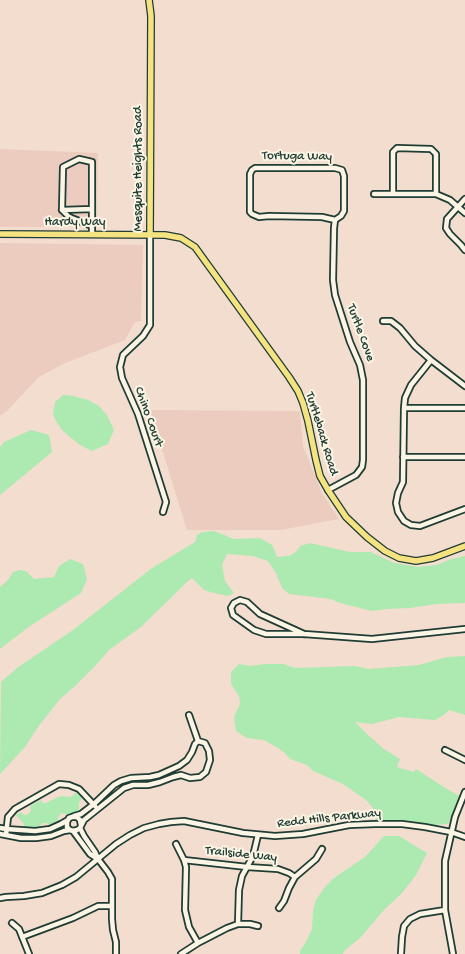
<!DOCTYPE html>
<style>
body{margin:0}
canvas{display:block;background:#f3ddce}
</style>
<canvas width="465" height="954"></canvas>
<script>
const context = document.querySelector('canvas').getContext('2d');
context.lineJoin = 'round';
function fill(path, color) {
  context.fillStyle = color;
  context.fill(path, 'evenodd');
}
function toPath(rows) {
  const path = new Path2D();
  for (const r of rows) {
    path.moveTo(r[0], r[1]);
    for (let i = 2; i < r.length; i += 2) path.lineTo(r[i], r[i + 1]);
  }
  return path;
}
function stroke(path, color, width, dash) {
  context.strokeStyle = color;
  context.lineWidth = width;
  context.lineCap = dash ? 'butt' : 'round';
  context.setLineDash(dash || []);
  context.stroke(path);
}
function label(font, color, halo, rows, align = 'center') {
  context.font = font + ' "Gochi Hand",sans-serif';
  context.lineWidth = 4;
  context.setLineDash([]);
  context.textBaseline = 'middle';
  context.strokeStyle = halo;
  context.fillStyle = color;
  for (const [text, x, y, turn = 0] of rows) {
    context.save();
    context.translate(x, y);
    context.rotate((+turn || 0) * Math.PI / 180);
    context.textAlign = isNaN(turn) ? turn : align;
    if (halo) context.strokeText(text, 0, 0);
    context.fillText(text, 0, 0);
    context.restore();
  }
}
const built = toPath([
 [0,149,98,153,97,227,0,227],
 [0,243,143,245,141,321,135,322,125,340,65,363,39,377,6,412,0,416],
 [150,410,300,411,303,446,322,493,339,519,281,530,187,530]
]);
const green = toPath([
 [63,395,73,396,88,400,99,406,107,415,114,430,108,444,92,451,80,445,70,437,62,430,56,421,53,414,55,402],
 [31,430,49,435,52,452,0,495,0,447,4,442],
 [214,531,234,539,260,538,272,545,277,557,289,556,296,552,300,546,310,543,350,552,371,552,394,563,419,567,437,565,451,559,465,556,465,603,437,604,409,608,387,609,372,611,340,603,331,599,289,594,282,588,276,573,268,561,253,556,227,554,222,565,225,581,234,593,228,596,214,593,204,590,192,578,188,581,141,627,109,650,97,664,74,687,60,699,38,727,25,747,0,774,1,682,17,668,73,630,152,568,195,542,197,535,202,532],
 [70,559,83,564,87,579,81,593,30,626,0,649,0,587,8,580,13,572,20,570,26,571,34,579,54,577,59,566],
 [465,656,465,715,449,710,444,715,435,720,399,717,372,724,355,722,368,735,384,749,400,759,397,767,414,772,416,769,447,789,461,797,448,824,433,825,409,821,376,821,375,814,373,808,366,800,343,784,313,771,307,765,290,759,285,753,278,748,264,740,247,738,236,731,234,717,240,704,239,696,231,684,231,672,239,664,250,666,265,664,283,664,295,668,355,666,369,669,419,665,447,657],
 [76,792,82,798,79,803,79,814,71,814,68,815,65,814,61,813,58,818,59,820,62,822,49,828,48,824,46,823,43,823,39,826,37,830,25,830,24,824,16,815,21,812,24,815,27,815,31,811,30,806,41,800,43,803,46,803,58,797,62,796,70,797,73,796],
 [384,836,399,836,427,853,416,875,403,892,384,910,361,937,344,951,343,954,300,954,300,951,306,942,312,929,313,911,316,900,324,888,334,878,365,857]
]);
const minor = toPath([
 [374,194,436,194,450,200,465,213],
 [393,194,393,152,397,148,431,149,436,154,436,194],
 [465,199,447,219,446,228,450,234,461,245,465,250],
 [62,210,69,217,92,226],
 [92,234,92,162,79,159,63,167,62,210,92,209],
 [150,235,150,325,143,336,123,355,120,367,122,378,138,414,166,502,163,512],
 [383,321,391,321,400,328,415,346,431,360,465,386],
 [431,360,411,385,405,398,404,408,403,482,398,493,396,503,398,512,404,521,411,525,420,526,465,509],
 [404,408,465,408],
 [403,457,465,457],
 [328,490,356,475,362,467,363,460,363,380,360,365,350,342,335,295,333,280,334,228,335,220,341,216,344,211,344,176,342,170,335,168,255,168,252,170,250,174,250,212,252,214,259,217,269,216,322,217,335,220],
 [304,634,260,614,247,602,240,600,234,603,231,608,233,615,254,630,266,634,304,634,372,639,465,629],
 [189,715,198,741],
 [445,750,465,760],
 [74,816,81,814,94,804,114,785,121,781,131,778,150,777,159,775,179,766,187,760,192,752,195,744,198,741],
 [81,825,80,820,77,817,72,817,69,818,67,822,67,827,70,830,73,831,77,830,80,828,84,820,124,788,133,785,148,785,160,782,173,777,181,775,190,778,200,777,206,772,210,760,209,751,205,743,198,741],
 [0,828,6,829,35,831,50,829,61,824,68,820],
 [80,828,84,836,95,852,98,859,108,872,112,879,112,919,113,930,116,942,116,954],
 [73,831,90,854,98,859],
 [0,834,21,838,36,838,51,836,64,831,70,830],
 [6,835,8,817,15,809,59,784,69,785,79,789,95,806],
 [176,844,184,860,186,867,185,910,189,927,198,943],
 [184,860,247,867,278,869,289,873,295,877],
 [0,898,6,897,24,896,42,893,62,885,76,877,116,844,130,835,144,828,159,824,171,822,184,821,243,833,275,836,303,834,349,825,375,824,402,824,425,827,451,832,465,837],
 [279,908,284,901,289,888,295,877,316,859,322,849],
 [12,923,19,929,29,954],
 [238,924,239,890,242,876,253,856,258,835],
 [22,937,73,918,98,906,112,906],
 [181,954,198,943,227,928,238,924,250,924,258,926],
 [401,954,402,937,404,926,410,919,420,914,445,910],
 [453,954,445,910,445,861,455,817,465,792]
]);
const major = toPath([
 [149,0,151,16,150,235],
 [0,234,165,235,181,238,195,247,289,377,298,391,303,403,308,421,316,460,320,476,328,490,346,517,367,537,385,551,399,558,416,561,433,558,465,546]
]);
const streetNames = [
 ["Tortuga Way",297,157,1],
 ["Mesquite Heights Road",139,169,-90],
 ["Hardy Way",75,223],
 ["Turtle Cove",360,333,70],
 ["Chino Court",148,417,70],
 ["Turtleback Road",321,434,73],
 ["Redd Hills Parkway",329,819,-6],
 ["Trailside Way",241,855,6]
];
fill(built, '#ecccbe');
fill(green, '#aceab1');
stroke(minor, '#1f3d34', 8);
stroke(major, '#1f3d34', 8);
stroke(minor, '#fcf5e5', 4.5);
stroke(major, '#f5e382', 5.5);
label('13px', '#1f3d34', '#fcf5e5', streetNames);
</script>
